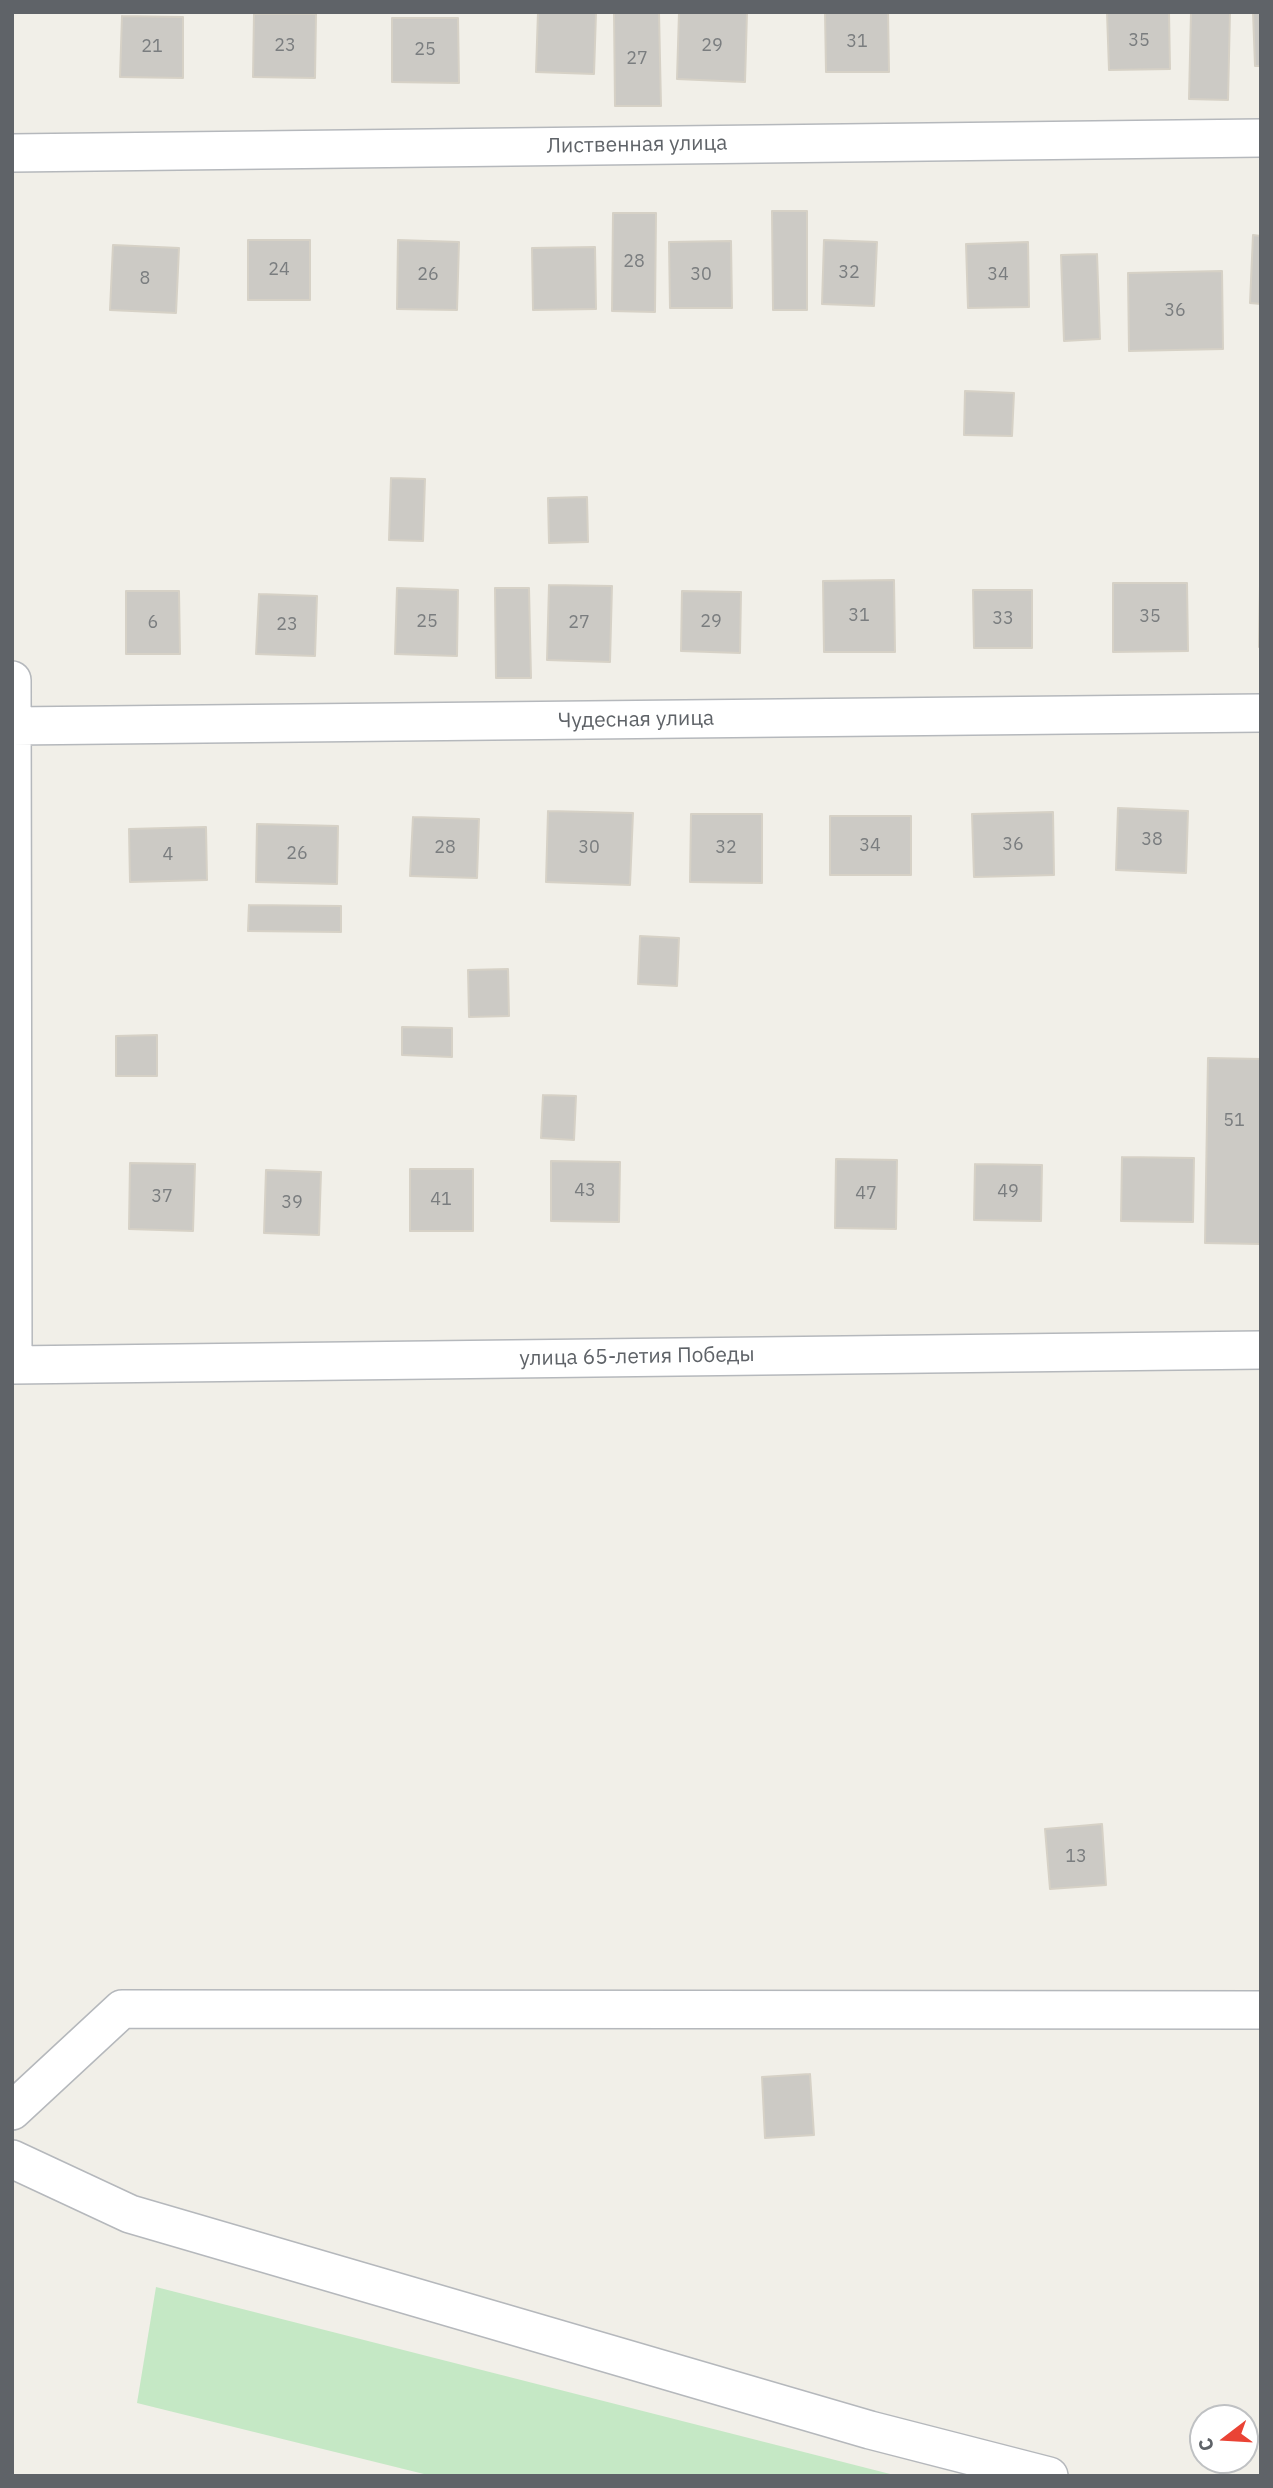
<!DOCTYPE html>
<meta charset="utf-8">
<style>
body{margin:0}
#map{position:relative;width:1273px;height:2488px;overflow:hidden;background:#f1efe8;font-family:"IBM Plex Sans",sans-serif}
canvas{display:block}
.frame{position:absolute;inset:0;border:14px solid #5f6368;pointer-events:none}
.north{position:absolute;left:1189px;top:2404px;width:70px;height:70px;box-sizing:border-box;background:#fff;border:2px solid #bfc1c3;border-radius:50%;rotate:253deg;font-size:19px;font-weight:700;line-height:28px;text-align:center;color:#5f6368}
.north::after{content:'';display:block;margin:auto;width:24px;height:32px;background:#ea4335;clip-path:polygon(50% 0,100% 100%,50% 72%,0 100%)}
</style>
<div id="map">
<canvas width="1273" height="2488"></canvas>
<div class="frame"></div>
<div class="north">С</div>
</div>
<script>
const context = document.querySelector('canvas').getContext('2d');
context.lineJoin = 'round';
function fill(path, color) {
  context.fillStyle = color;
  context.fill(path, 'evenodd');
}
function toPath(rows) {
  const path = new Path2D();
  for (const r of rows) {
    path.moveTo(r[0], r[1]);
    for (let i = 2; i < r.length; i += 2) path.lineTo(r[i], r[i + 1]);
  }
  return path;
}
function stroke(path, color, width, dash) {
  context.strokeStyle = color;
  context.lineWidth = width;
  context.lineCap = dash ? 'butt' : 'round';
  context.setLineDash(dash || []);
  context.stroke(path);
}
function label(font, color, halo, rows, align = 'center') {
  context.font = font + ' "IBM Plex Sans",sans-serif';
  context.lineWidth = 7;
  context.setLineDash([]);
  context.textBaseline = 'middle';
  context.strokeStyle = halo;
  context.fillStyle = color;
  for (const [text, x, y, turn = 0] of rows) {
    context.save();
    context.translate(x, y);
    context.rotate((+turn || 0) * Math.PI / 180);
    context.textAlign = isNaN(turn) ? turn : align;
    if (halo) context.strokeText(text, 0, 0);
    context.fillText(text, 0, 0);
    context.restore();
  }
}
const green = toPath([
 [156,2287,898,2476,432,2476,137,2403]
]);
const building = toPath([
 [538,12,596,13,594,74,536,72,538,12],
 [614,12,659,12,661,106,615,106,614,12],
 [679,12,747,12,745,82,677,79,679,12],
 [825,12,888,12,889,72,826,72,825,12],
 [1107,12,1169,12,1170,69,1109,70,1107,12],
 [1191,12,1230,12,1228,100,1189,99,1191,12],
 [1253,12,1261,12,1261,66,1255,66,1253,12],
 [254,14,316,14,315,78,253,77,254,14],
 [122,16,183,17,183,78,120,77,122,16],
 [392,18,458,18,459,83,392,82,392,18],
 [772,211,807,211,807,310,773,310,772,211],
 [613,213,656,213,655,312,612,311,613,213],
 [1253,235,1261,236,1261,304,1250,303,1253,235],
 [248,240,310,240,310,300,248,300,248,240],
 [398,240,459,242,457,310,397,309,398,240],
 [824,240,877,242,874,306,822,304,824,240],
 [731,241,732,308,670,308,669,242,731,241],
 [1028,242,1029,307,968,308,966,244,1028,242],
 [113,245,179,248,176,313,110,310,113,245],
 [595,247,596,309,533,310,532,248,595,247],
 [1097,254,1100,339,1064,341,1061,255,1097,254],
 [1222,271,1223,349,1129,351,1128,273,1222,271],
 [965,391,1014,393,1012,436,964,435,965,391],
 [391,478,425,479,423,541,389,540,391,478],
 [587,497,588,542,549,543,548,498,587,497],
 [894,580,895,652,824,652,823,581,894,580],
 [1113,583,1187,583,1188,651,1113,652,1113,583],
 [549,585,612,586,610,662,547,660,549,585],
 [1260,585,1261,585,1261,647,1259,647,1260,585],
 [397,588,458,590,457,656,395,654,397,588],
 [495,588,529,588,531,678,496,678,495,588],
 [973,590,1032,590,1032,648,974,648,973,590],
 [126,591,179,591,180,654,126,654,126,591],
 [682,591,741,592,740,653,681,651,682,591],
 [259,594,317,596,315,656,256,654,259,594],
 [1118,808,1188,811,1186,873,1116,870,1118,808],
 [548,811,633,813,630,885,546,882,548,811],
 [1053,812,1054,875,974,877,972,814,1053,812],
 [691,814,762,814,762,883,690,882,691,814],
 [830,816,911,816,911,875,830,875,830,816],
 [413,817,479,819,477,878,410,876,413,817],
 [257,824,338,826,337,884,256,882,257,824],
 [206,827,207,880,130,882,129,829,206,827],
 [249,905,341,906,341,932,248,931,249,905],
 [640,936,679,938,677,986,638,984,640,936],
 [508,969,509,1016,469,1017,468,970,508,969],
 [402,1027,452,1028,452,1057,402,1055,402,1027],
 [157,1035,157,1076,116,1076,116,1036,157,1035],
 [1208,1058,1261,1059,1260,1244,1205,1243,1208,1058],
 [543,1095,576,1096,574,1140,541,1138,543,1095],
 [1122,1157,1194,1158,1193,1222,1121,1221,1122,1157],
 [836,1159,897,1160,896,1229,835,1228,836,1159],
 [551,1161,620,1162,619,1222,551,1221,551,1161],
 [130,1163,195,1164,193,1231,129,1229,130,1163],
 [975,1164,1042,1165,1041,1221,974,1220,975,1164],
 [410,1169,473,1169,473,1231,410,1231,410,1169],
 [266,1170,321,1172,319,1235,264,1233,266,1170],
 [1102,1824,1106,1885,1050,1889,1045,1829,1102,1824],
 [810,2074,814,2135,765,2138,762,2077,810,2074]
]);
const minor = toPath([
 [12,153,1261,138],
 [12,680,13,1365],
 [12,726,1261,713],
 [12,1365,1261,1350],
 [12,2111,122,2009,1261,2010],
 [12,2159,130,2214,870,2430,1049,2476]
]);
const numberNames = [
 ["35",1139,41],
 ["31",857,42],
 ["23",285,46],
 ["29",712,46],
 ["21",152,47],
 ["25",425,50],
 ["27",637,59],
 ["28",634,262],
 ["24",279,270],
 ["32",849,273],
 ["26",428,275],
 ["30",701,275],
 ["34",998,275],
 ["8",145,279],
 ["36",1175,311],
 ["31",859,616],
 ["35",1150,617],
 ["33",1003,619],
 ["25",427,622],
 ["29",711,622],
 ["6",153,623],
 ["27",579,623],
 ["23",287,625],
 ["38",1152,840],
 ["36",1013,845],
 ["34",870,846],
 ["28",445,848],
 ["30",589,848],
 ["32",726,848],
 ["26",297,854],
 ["4",168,855],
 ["51",1234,1121],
 ["43",585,1191],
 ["49",1008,1192],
 ["47",866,1194],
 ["37",162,1197],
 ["41",441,1200],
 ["39",292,1203],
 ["13",1076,1857]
];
const streetNames = [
 ["Лиственная улица",637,145,-1],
 ["Чудесная улица",636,720,-1],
 ["улица 65-летия Победы",637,1357,-1]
];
fill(green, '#c5e8c5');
fill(building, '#cccac5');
stroke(building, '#d6d1c6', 2);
stroke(minor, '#b5b8bc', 40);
stroke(minor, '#fff', 37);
label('18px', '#7a7d7f', null, numberNames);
label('21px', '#5f6368', '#fff', streetNames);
</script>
